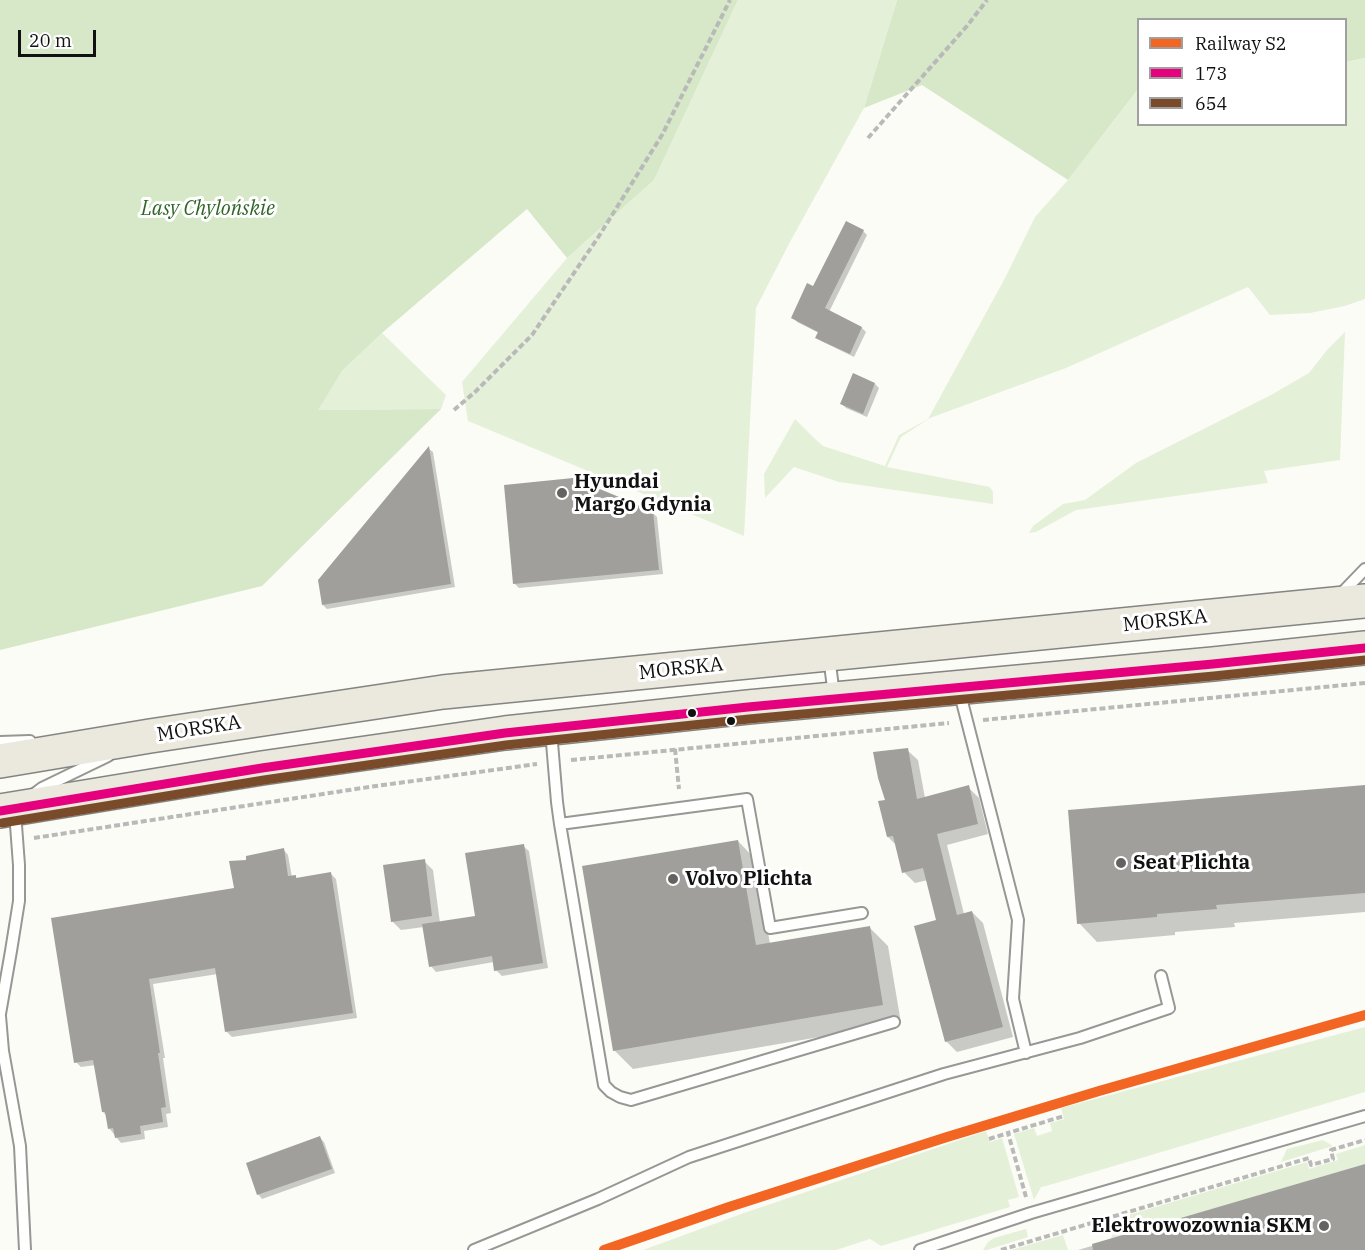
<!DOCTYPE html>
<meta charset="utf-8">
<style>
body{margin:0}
#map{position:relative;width:1365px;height:1250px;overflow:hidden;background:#fcfcf7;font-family:"IBM Plex Serif",serif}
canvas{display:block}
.legend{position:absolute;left:1137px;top:18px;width:210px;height:108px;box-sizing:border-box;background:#fff;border:2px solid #a0a0a0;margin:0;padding:8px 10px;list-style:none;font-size:18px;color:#111}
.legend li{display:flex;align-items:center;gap:12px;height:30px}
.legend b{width:30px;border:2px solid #a0a0a0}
.scale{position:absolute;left:18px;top:30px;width:78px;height:27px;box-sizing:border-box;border:3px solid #111;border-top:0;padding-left:8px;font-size:18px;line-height:21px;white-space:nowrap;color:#111;-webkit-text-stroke:4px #fff;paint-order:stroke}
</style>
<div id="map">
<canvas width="1365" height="1250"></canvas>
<ul class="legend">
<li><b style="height:8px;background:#f26522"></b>Railway S2</li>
<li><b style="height:8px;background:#e5007d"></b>173</li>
<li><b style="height:8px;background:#7a4b2a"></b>654</li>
</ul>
<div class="scale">20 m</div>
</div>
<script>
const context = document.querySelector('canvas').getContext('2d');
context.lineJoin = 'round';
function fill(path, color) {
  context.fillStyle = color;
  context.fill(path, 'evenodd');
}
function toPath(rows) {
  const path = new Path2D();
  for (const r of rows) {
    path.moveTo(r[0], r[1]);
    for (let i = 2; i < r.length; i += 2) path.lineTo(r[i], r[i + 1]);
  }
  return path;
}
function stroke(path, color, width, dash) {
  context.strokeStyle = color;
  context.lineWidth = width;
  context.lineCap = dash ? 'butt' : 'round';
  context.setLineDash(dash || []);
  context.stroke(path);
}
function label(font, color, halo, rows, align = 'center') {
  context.font = font + ' "IBM Plex Serif",serif';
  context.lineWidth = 6;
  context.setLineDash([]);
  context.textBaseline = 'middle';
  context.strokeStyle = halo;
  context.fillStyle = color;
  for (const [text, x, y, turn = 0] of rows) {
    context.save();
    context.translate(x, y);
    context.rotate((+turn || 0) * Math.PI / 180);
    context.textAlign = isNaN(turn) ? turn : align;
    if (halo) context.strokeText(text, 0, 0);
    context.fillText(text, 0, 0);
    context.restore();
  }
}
const green = toPath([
 [738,0,897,0,864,108,790,242,756,308,744,536,468,421,462,382,567,258,654,180],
 [1365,58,1365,299,1345,306,1310,313,1270,315,1248,287,1066,368,930,418,901,437,887,467,990,487,993,492,993,504,839,482,794,467,765,498,764,474,795,419,815,439,823,446,885,466,899,435,928,419,1005,278,1035,217,1068,180,1138,89,1138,124,1346,124,1346,62],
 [1345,332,1340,460,1264,471,1268,483,1076,510,1036,532,1029,533,1033,526,1063,504,1085,500,1136,463,1271,395,1309,373,1327,350],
 [382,333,446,395,441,409,317,410,342,371],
 [1365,1027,1365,1092,1046,1186,1041,1187,1034,1200,1014,1134,1034,1128,1037,1136,1052,1131,1050,1123,1064,1119,1061,1108],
 [986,1131,990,1142,1002,1138,1019,1197,1008,1200,1010,1207,881,1246,870,1239,836,1250,643,1250,744,1213],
 [1323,1140,1333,1146,1281,1162,1287,1149],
 [1365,1145,1365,1164,1111,1239,1114,1227,1118,1220,1125,1216,1307,1162,1309,1169,1338,1160,1336,1154],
 [1026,1229,1028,1237,987,1250,983,1250,988,1242,994,1238],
 [1063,1235,1068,1250,1011,1250]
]);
const forest = toPath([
 [0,0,738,0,654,180,567,258,527,209,382,333,342,371,318,410,441,409,262,586,0,650],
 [897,0,1365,0,1365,58,1346,62,1346,20,1138,20,1138,89,1068,180,922,85,864,108]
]);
const shadow = toPath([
 [863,231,867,235,829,312,862,328,866,332,854,357,821,341,817,337,819,333,797,322,793,317,814,288],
 [853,375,875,384,879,388,867,417,846,408,842,404],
 [429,449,433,452,455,587,327,609,323,605],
 [652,512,657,517,663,574,519,588,514,583],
 [907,750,918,760,925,798,968,787,979,798,988,834,947,845,964,914,972,912,983,923,1013,1037,957,1052,946,1041,938,921,928,880,915,883,904,872,897,846,888,837,886,801],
 [1365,786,1365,912,1234,923,1235,927,1175,932,1175,935,1097,942,1079,923],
 [738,841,756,860,770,944,869,927,888,946,901,1023,633,1069,614,1050],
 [523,846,529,851,548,968,502,976,496,970,494,962,436,972,431,966,424,927,401,930,392,921,424,861,433,870,440,923,476,917],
 [283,849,288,855,292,877,295,876,298,879,331,874,336,879,357,1018,232,1037,227,1032,218,974,153,984,165,1058,163,1058,171,1113,166,1114,168,1127,144,1131,145,1139,121,1143,109,1128,107,1116,103,1112,96,1065,81,1067,76,1062,53,919,235,890,248,862],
 [320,1138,324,1142,335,1173,262,1199,258,1194],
 [1365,1165,1365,1250,1078,1250]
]);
const building = toPath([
 [846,221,864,230,825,308,862,327,850,354,815,338,818,332,791,318,807,283,813,286],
 [853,373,875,383,863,414,840,404],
 [429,446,451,584,322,605,318,580],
 [573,478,653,511,659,570,513,584,504,485],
 [908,748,917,799,969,785,978,824,937,834,957,915,972,911,1003,1027,945,1042,914,926,936,920,923,868,902,873,893,836,887,837,878,801,885,800,878,778,873,752],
 [1365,785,1365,893,1216,905,1217,909,1157,914,1157,917,1077,924,1068,810],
 [738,840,756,945,870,926,883,1005,613,1051,582,866],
 [524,844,543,963,494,971,492,956,429,967,422,924,475,916,465,853],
 [284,848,288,876,296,875,296,878,331,872,353,1013,225,1032,215,968,149,979,160,1053,158,1053,166,1107,161,1108,163,1122,140,1126,141,1134,115,1138,113,1128,108,1129,105,1112,102,1112,93,1060,74,1063,51,918,234,888,229,861,246,860,246,856],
 [425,859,432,916,391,922,383,865],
 [320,1136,332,1169,257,1195,246,1163],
 [1365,1164,1365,1250,1093,1250,1092,1244]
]);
const path = toPath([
 [868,138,967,26,987,0],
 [454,410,475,392,532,335,599,236,662,135,730,0],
 [983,720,1365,683],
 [675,749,679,789],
 [571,760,949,723],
 [34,838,369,787,537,764],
 [989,1139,1008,1133],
 [1026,1197,1008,1133,1064,1116],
 [1001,1250,1309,1158,1311,1165,1333,1159,1331,1150,1365,1140]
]);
const service = toPath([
 [1338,597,1365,569],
 [829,657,834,695],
 [959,690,1018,920,1013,999,1026,1053],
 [551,731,557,802,560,824,604,1085,611,1092,620,1097,631,1100,894,1022],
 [0,742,30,741],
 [34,794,42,788,108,756],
 [560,824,747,799,770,928,862,913],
 [0,1014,11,951,19,901,19,865,15,812],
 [0,1016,3,1051,20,1146,25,1250],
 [474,1250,598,1199,689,1157,944,1074,1080,1038,1169,1008,1161,976],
 [920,1250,1031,1213,1365,1116]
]);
const primary = toPath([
 [0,761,150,736,443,692,1365,601],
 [0,811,262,768,505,733,748,707,1213,664,1365,648]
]);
const bus1 = toPath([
 [0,811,262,768,505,733,748,707,1213,664,1365,648]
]);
const bus2 = toPath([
 [2,823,264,780,506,745,749,719,1214,676,1365,660]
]);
const rail1 = toPath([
 [604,1250,729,1207,947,1137,1099,1091,1365,1015]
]);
const markers = [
 [562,493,6,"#636362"],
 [692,713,5,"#111"],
 [731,721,5,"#111"],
 [1121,863,6,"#636362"],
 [673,879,6,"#636362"],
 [1324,1226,6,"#636362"]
];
const parkNames = [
 ["Lasy Chylońskie",208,209]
];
const poiNames = [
 ["Hyundai",574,482],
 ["Margo Gdynia",574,505],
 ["Seat Plichta",1133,863],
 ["Volvo Plichta",685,879],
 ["Elektrowozownia SKM",1312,1226,"right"]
];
const streetNames = [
 ["MORSKA",1165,621,-6],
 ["MORSKA",681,669,-6],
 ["MORSKA",199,729,-9]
];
fill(green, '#e5f0d9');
fill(forest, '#d6e8c8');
fill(shadow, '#0003');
fill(building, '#a09f9c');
stroke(service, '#979795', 14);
stroke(primary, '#848482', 36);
stroke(path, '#b9b9b8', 4, [6, 3]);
stroke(service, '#fffffe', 10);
stroke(primary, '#ebe8dd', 33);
stroke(bus1, '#e5007d', 9);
stroke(bus2, '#7a4b2a', 9);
stroke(rail1, '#f26522', 10);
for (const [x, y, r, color] of markers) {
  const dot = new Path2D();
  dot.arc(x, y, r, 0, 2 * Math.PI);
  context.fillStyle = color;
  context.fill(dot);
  stroke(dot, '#fff', 2);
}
label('italic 20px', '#2e6525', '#fff', parkNames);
label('bold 20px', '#111', '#fff', poiNames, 'left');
label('20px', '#111', '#fff', streetNames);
</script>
